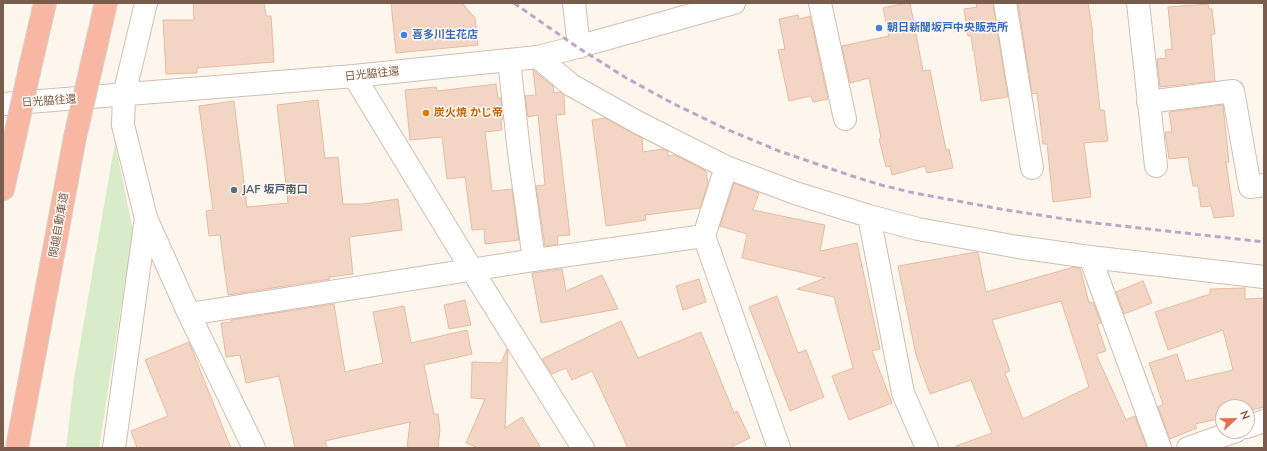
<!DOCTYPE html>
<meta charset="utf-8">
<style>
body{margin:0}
#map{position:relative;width:1267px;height:451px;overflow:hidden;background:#fdf6ec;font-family:Mulish,sans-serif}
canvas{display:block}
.frame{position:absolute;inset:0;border:4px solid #7a5c4d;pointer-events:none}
.north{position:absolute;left:1215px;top:399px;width:40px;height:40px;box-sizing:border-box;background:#fffaf3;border:1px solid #cabbb1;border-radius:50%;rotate:68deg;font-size:11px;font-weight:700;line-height:16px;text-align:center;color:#7a5c4d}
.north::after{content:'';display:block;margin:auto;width:14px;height:18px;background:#e76f51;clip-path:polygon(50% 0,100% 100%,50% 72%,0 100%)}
</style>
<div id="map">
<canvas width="1267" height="451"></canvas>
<div class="frame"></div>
<div class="north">N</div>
</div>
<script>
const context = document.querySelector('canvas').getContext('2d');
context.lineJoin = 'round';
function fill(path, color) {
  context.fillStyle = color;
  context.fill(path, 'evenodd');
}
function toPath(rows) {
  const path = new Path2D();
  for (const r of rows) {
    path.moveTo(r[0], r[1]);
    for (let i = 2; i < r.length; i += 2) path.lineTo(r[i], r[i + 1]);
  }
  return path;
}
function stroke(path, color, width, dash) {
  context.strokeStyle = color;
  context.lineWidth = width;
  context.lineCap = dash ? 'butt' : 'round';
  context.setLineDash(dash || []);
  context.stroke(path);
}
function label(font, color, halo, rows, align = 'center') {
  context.font = font + ' Mulish,"Noto Sans JP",sans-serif';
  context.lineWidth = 3;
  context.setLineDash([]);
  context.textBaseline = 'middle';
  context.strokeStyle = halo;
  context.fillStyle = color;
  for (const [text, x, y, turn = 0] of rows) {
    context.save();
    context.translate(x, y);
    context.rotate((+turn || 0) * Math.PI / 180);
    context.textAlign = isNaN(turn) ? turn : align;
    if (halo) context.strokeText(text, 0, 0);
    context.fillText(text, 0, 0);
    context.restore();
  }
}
const green = toPath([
 [115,142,133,231,99,448,66,448,74,379]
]);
const building = toPath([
 [193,3,264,3,266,16,271,16,274,62,197,68,197,73,166,74,163,20,194,20,193,3],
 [391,3,462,3,475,18,478,45,396,53,391,3],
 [906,3,910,3,923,71,930,70,946,150,949,149,953,168,927,173,925,166,892,175,890,166,886,167,879,139,881,138,869,78,850,83,842,46,889,36,883,8,906,3],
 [976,3,993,3,1008,97,981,101,974,51,973,51,971,36,968,36,964,9,977,7,976,3],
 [1018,3,1088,3,1093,33,1092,33,1100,110,1104,110,1108,141,1084,143,1091,197,1053,202,1047,144,1043,144,1037,93,1032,94,1018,3],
 [1208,4,1209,9,1212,9,1215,34,1211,35,1215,81,1160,87,1157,59,1166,58,1165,50,1172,49,1168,7,1208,4],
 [798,15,799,19,810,16,828,99,813,102,811,96,789,101,778,50,785,49,779,19,798,15],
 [533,70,553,86,554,93,560,92,564,95,565,114,556,115,570,235,557,236,558,244,545,246,536,186,545,185,538,115,528,117,525,96,536,95,533,70],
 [496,84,498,98,501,98,503,119,501,120,502,130,485,132,492,191,512,189,519,240,485,244,484,229,472,230,465,177,447,179,442,137,410,140,405,90,436,87,437,91,496,84],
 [318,100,325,158,338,157,343,204,363,204,398,199,402,230,349,237,353,274,329,277,330,279,228,295,220,235,209,236,206,211,213,210,199,106,234,101,247,207,288,203,277,105,318,100],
 [1223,105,1229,162,1226,162,1234,216,1214,218,1211,206,1201,207,1198,186,1193,186,1188,157,1169,159,1165,132,1172,132,1169,112,1223,105],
 [605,118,642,138,643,152,662,149,668,151,668,156,675,155,706,171,708,183,700,208,645,215,646,220,606,226,592,120,605,118],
 [734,183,759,193,753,210,825,225,820,251,857,243,880,349,872,351,892,403,849,420,832,376,853,368,834,297,797,289,825,278,742,258,747,234,720,226,734,183],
 [976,252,978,253,986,292,1074,267,1080,268,1089,303,1093,302,1101,323,1097,324,1106,351,1096,354,1126,420,1135,416,1147,448,957,448,956,446,992,433,971,380,930,394,916,355,898,266,976,252],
 [1061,301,1089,387,1023,419,1005,373,1010,371,992,320,1061,301],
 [562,269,566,291,602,275,618,309,541,323,532,273,562,269],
 [699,279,706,302,683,310,676,286,699,279],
 [1143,281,1152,303,1124,314,1116,292,1143,281],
 [1245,288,1245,299,1264,298,1264,407,1247,411,1247,407,1223,407,1223,418,1195,424,1197,428,1170,439,1158,407,1163,404,1149,363,1177,354,1186,381,1233,370,1223,330,1168,350,1155,312,1210,294,1210,289,1245,288],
 [777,296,798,353,806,350,824,397,790,411,749,307,777,296],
 [465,300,471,325,449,329,444,305,465,300],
 [334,304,345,372,383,363,373,312,404,306,411,343,467,330,472,354,424,365,434,414,438,414,440,429,438,448,407,448,410,422,325,441,327,448,295,448,279,376,246,383,240,355,226,357,221,323,232,322,231,320,334,304],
 [621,321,638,358,701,332,734,413,737,411,750,438,729,448,628,448,592,371,572,380,566,368,552,374,542,359,621,321],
 [189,342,231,448,137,448,131,431,168,416,145,360,189,342],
 [507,349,508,352,505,428,522,417,541,448,475,448,476,447,466,443,485,399,471,398,472,362,501,363,507,349]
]);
const minor = toPath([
 [574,3,579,47],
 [820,3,845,119],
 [1005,3,1032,168],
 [1138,3,1156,166],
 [538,57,571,85,639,123,726,167,795,193,869,216,918,229,1018,247,1090,257,1264,277],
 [509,60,519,152,534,260],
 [1148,102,1233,91,1250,187,1264,185],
 [726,167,704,236,779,448],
 [869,216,903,393,927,448],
 [146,218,189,314,254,448],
 [1090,257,1160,448],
 [189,314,534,260,704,236],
 [1247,427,1264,421],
 [114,448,146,218,123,125,124,95,146,3],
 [1188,448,1236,431]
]);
const tertiary = toPath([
 [354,76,472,270,583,448],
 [3,104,354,76,538,57,577,47,734,3]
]);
const motorway = toPath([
 [91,68,106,3],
 [29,72,45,3],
 [3,189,13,145],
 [17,448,75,137]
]);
const rail = toPath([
 [514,3,577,47,628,79,674,104,726,129,779,151,849,175,881,185,914,193,1006,210,1078,221,1264,242]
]);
const motorwayBridge = toPath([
 [75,137,91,68],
 [13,145,29,72]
]);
const markers = [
 [879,28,4,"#3f7fe0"],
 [404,35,4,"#3f7fe0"],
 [426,113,4,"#e8710a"],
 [234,190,4,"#5c6f8a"]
];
const shopNames = [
 ["朝日新聞坂戸中央販売所",887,28],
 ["喜多川生花店",412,35]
];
const streetNames = [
 ["日光脇往還",372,74,-6],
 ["日光脇往還",49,101,-4],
 ["関越自動車道",59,225,-80]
];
const foodNames = [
 ["炭火焼 かじ帝",434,113]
];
const serviceNames = [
 ["JAF 坂戸南口",242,190]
];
fill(green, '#d8ecc9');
fill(building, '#f3d5c3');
stroke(building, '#e6bba3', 1);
stroke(minor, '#d1beb0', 24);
stroke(tertiary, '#d1beb0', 24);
stroke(motorway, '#dad1cd', 24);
stroke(minor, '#fff', 22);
stroke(tertiary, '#fff', 22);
stroke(motorway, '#f7b7a3', 22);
stroke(rail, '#b9a8c9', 3, [6, 4]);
stroke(motorwayBridge, '#dad1cd', 24, []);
stroke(motorwayBridge, '#f7b7a3', 22);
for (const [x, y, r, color] of markers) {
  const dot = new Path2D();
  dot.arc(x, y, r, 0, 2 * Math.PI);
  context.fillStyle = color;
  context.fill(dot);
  stroke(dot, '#fffaf3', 1.5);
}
label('bold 11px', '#366cbe', '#fffaf3', shopNames, 'left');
label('11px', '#7a5c4d', '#fffaf3', streetNames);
label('bold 11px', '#c56008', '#fffaf3', foodNames, 'left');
label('bold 11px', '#4e5e75', '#fffaf3', serviceNames, 'left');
</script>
